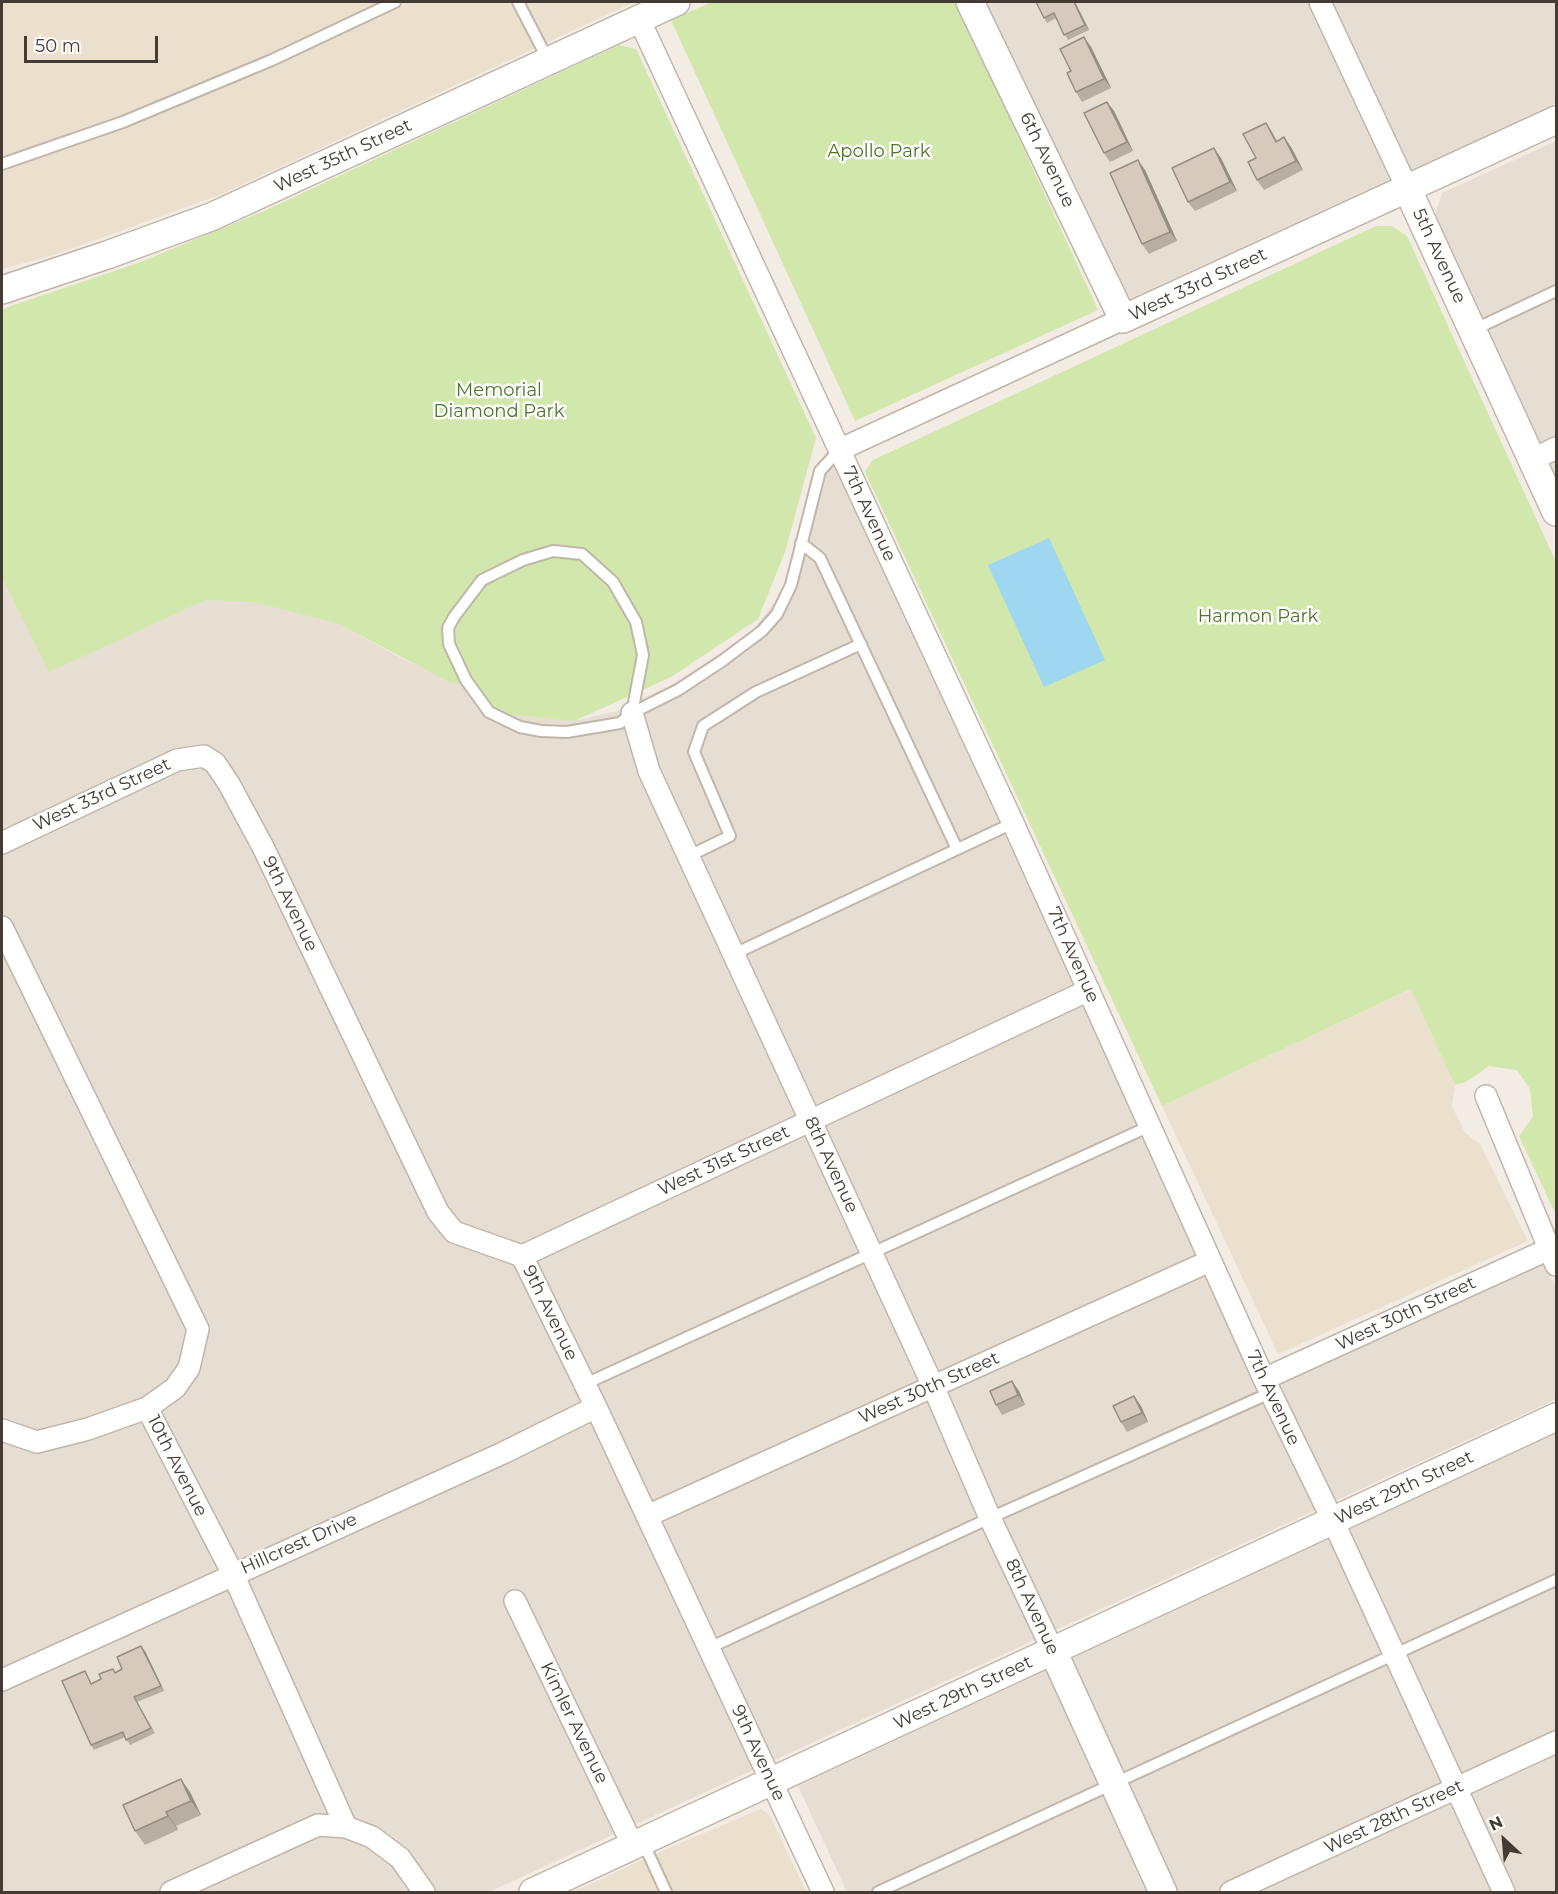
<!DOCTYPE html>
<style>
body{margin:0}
#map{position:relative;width:1558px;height:1894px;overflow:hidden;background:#f2ece4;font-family:Montserrat,sans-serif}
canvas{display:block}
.frame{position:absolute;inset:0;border:3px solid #443c34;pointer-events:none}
.north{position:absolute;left:1474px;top:1810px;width:60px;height:60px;-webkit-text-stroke:4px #fff;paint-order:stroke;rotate:334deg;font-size:16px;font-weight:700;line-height:24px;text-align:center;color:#443c34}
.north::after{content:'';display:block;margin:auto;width:21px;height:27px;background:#443c34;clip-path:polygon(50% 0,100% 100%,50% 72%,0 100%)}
.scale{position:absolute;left:24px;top:36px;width:134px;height:27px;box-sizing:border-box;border:3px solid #443c34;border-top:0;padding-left:8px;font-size:18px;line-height:21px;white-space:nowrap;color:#443c34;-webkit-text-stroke:4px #fff;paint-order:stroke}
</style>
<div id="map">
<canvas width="1558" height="1894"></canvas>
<div class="frame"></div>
<div class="north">N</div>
<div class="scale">50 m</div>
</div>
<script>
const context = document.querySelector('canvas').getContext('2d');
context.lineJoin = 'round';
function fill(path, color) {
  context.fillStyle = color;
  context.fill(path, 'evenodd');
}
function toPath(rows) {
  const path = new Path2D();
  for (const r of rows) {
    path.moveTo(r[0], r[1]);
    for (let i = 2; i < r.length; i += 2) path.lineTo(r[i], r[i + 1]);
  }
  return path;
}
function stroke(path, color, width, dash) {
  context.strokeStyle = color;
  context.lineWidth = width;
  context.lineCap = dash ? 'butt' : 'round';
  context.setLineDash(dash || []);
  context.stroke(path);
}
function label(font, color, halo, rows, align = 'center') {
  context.font = font + ' Montserrat,sans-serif';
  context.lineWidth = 5;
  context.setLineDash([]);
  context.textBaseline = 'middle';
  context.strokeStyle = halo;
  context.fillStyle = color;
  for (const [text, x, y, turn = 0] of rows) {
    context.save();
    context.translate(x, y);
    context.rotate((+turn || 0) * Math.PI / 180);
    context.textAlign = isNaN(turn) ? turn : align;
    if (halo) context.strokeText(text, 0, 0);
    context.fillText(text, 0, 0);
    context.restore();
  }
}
const residential = toPath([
 [986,2,1556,2,1556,103,1131,298,1120,288],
 [1556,141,1556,489,1433,221,1442,193],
 [839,450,1271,1392,1291,1375,1543,1260,1556,1288,1556,1399,489,1892,2,1892,2,577,49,671,206,600,253,602,339,624,405,660,468,686,503,714,574,721,617,711,674,683,752,632,788,584,810,503],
 [1556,1433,1556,1892,847,1892,798,1786]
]);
const education = toPath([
 [2,2,634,2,222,194,57,254,2,269],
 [1412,989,1455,1085,1452,1106,1465,1133,1480,1144,1528,1241,1278,1354,1162,1106],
 [761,1809,770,1816,806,1892,573,1892,664,1850]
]);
const green = toPath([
 [712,2,956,2,1098,310,855,421,671,20],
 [619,45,636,49,816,438,785,552,758,619,671,677,574,721,503,714,468,686,449,682,339,624,253,602,206,600,49,672,2,577,2,309,138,263,264,211],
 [1376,226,1392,226,1407,236,1556,562,1556,1215,1519,1136,1533,1117,1530,1089,1517,1070,1489,1066,1466,1082,1455,1085,1411,989,1162,1106,865,472,873,460]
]);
const water = toPath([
 [1049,538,1105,660,1044,687,988,565]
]);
const service = toPath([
 [518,2,548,60],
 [2,164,123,122,272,60,395,2],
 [1473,330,1556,291],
 [801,543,820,558,957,849],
 [632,713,643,655,636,622,613,582,582,554,553,551,523,560,482,580,454,617,448,628,449,644,466,680,489,712,520,727,541,731,567,732,620,723,632,713,678,690,722,661,762,631,777,614,791,585,820,471,839,450],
 [689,856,730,836,694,752,703,726,756,692,861,644],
 [734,954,1013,823],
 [585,1384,1150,1126],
 [709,1648,990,1518,1270,1393],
 [643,1842,666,1892],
 [878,1892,1556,1580]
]);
const minor = toPath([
 [1320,2,1407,188],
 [639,19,1013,823,1264,1379,1333,1521,1504,1892],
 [839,450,1123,319],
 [1532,460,1556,448],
 [632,713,649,771,933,1386,990,1518,1053,1651],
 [2,843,177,760,204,756,215,763,229,784,263,847,438,1212,454,1232,522,1256,596,1407,823,1892],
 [2,927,198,1329,189,1368,175,1388,147,1408,88,1429,37,1442,2,1430],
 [1486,1096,1556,1265],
 [522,1256,1089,990],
 [1264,1379,1549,1249],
 [147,1408,233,1574,346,1827,372,1837,400,1858,424,1892],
 [647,1516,1210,1261],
 [515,1601,633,1846],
 [2,1680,503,1453,596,1407],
 [171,1892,318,1825,346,1827],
 [1231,1892,1556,1742]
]);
const tertiary = toPath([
 [970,2,1123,319,1556,120],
 [1407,188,1556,512],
 [2,290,107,255,211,217,676,2],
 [1053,1651,1163,1892],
 [533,1892,1556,1417]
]);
const wall = toPath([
 [1075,2,1089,30,1068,40,1056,18,1047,23,1044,18],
 [1084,37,1091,47,1111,88,1082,102,1076,92,1071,71],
 [1107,102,1114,111,1133,151,1110,162,1104,153],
 [1266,123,1277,141,1291,147,1303,170,1264,190,1257,180,1256,158],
 [1221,158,1237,191,1195,211,1188,202],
 [1138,160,1145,170,1177,241,1149,254,1142,244],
 [1019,1391,1025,1405,1002,1415,996,1405],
 [1134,1396,1141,1406,1148,1422,1127,1432,1121,1422],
 [145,1651,164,1691,137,1702,155,1733,130,1745,125,1737,94,1750,91,1745,85,1671,92,1684,101,1679,113,1669,116,1673,122,1669],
 [181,1779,191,1794,201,1815,176,1826,178,1830,145,1845,135,1831]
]);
const shadedWall = toPath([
 [1074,2,1075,2,1089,30,1085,25],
 [1084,37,1091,47,1111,88,1104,79],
 [1107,102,1114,111,1133,151,1127,142],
 [1266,123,1272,132,1282,152,1276,142],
 [1284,137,1291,147,1303,170,1296,161],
 [1214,148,1221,158,1237,191,1230,182],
 [1138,160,1145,170,1177,241,1170,232],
 [1012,1381,1019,1391,1025,1405,1018,1395],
 [1134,1396,1141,1406,1148,1422,1142,1413],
 [141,1646,145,1651,164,1691,161,1686],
 [181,1779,191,1794,201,1815,191,1801],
 [166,1812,176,1826,178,1830,168,1816]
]);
const building = toPath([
 [1036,2,1074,2,1085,25,1064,35,1054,13,1044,18,1036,2],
 [1084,37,1104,79,1076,92,1067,73,1071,71,1060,49,1084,37],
 [1107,102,1127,142,1104,153,1084,113,1107,102],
 [1266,123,1276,142,1284,137,1296,161,1257,180,1248,162,1256,158,1243,134,1266,123],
 [1214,148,1230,182,1188,202,1172,168,1214,148],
 [1138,160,1170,232,1142,244,1110,173,1138,160],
 [1012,1381,1018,1395,996,1405,990,1391,1012,1381],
 [1134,1396,1142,1413,1121,1422,1113,1406,1134,1396],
 [141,1646,161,1686,134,1697,151,1728,126,1740,123,1732,91,1745,62,1681,85,1671,91,1684,101,1679,99,1674,113,1669,115,1673,122,1669,117,1657,141,1646],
 [181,1779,191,1801,166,1812,168,1816,135,1831,123,1805,181,1779]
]);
const parkNames = [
 ["Apollo Park",879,152],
 ["Memorial",499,391],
 ["Diamond Park",499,412],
 ["Harmon Park",1258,617]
];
const streetNames = [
 ["West 35th Street",343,156,-25],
 ["6th Avenue",1047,160,64],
 ["5th Avenue",1439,256,65],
 ["West 33rd Street",1198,285,-25],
 ["7th Avenue",869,514,65],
 ["West 33rd Street",102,795,-25],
 ["9th Avenue",290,904,64],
 ["7th Avenue",1073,955,66],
 ["West 31st Street",724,1161,-25],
 ["8th Avenue",831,1165,65],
 ["9th Avenue",550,1313,64],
 ["West 30th Street",1406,1314,-25],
 ["West 30th Street",929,1388,-24],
 ["7th Avenue",1273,1398,65],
 ["10th Avenue",177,1466,63],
 ["West 29th Street",1404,1488,-25],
 ["Hillcrest Drive",299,1544,-24],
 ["8th Avenue",1032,1607,65],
 ["West 29th Street",963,1693,-25],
 ["Kimler Avenue",574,1723,64],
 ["9th Avenue",758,1753,65],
 ["West 28th Street",1394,1817,-25]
];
fill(residential, '#e6ded2');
fill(education, '#ebe0cd');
fill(green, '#d1e7ac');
fill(water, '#9fd6f0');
stroke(service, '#c0b6a9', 14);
stroke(minor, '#c0b6a9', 24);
stroke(tertiary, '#c0b6a9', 30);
stroke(service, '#fff', 10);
stroke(minor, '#fff', 21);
stroke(tertiary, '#fff', 27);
fill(wall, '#b8aea2');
fill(shadedWall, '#968d84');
fill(building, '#d6cabc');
stroke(building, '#968d84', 1.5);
label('18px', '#4c7528', '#fff', parkNames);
label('18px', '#443c34', '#fff', streetNames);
</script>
